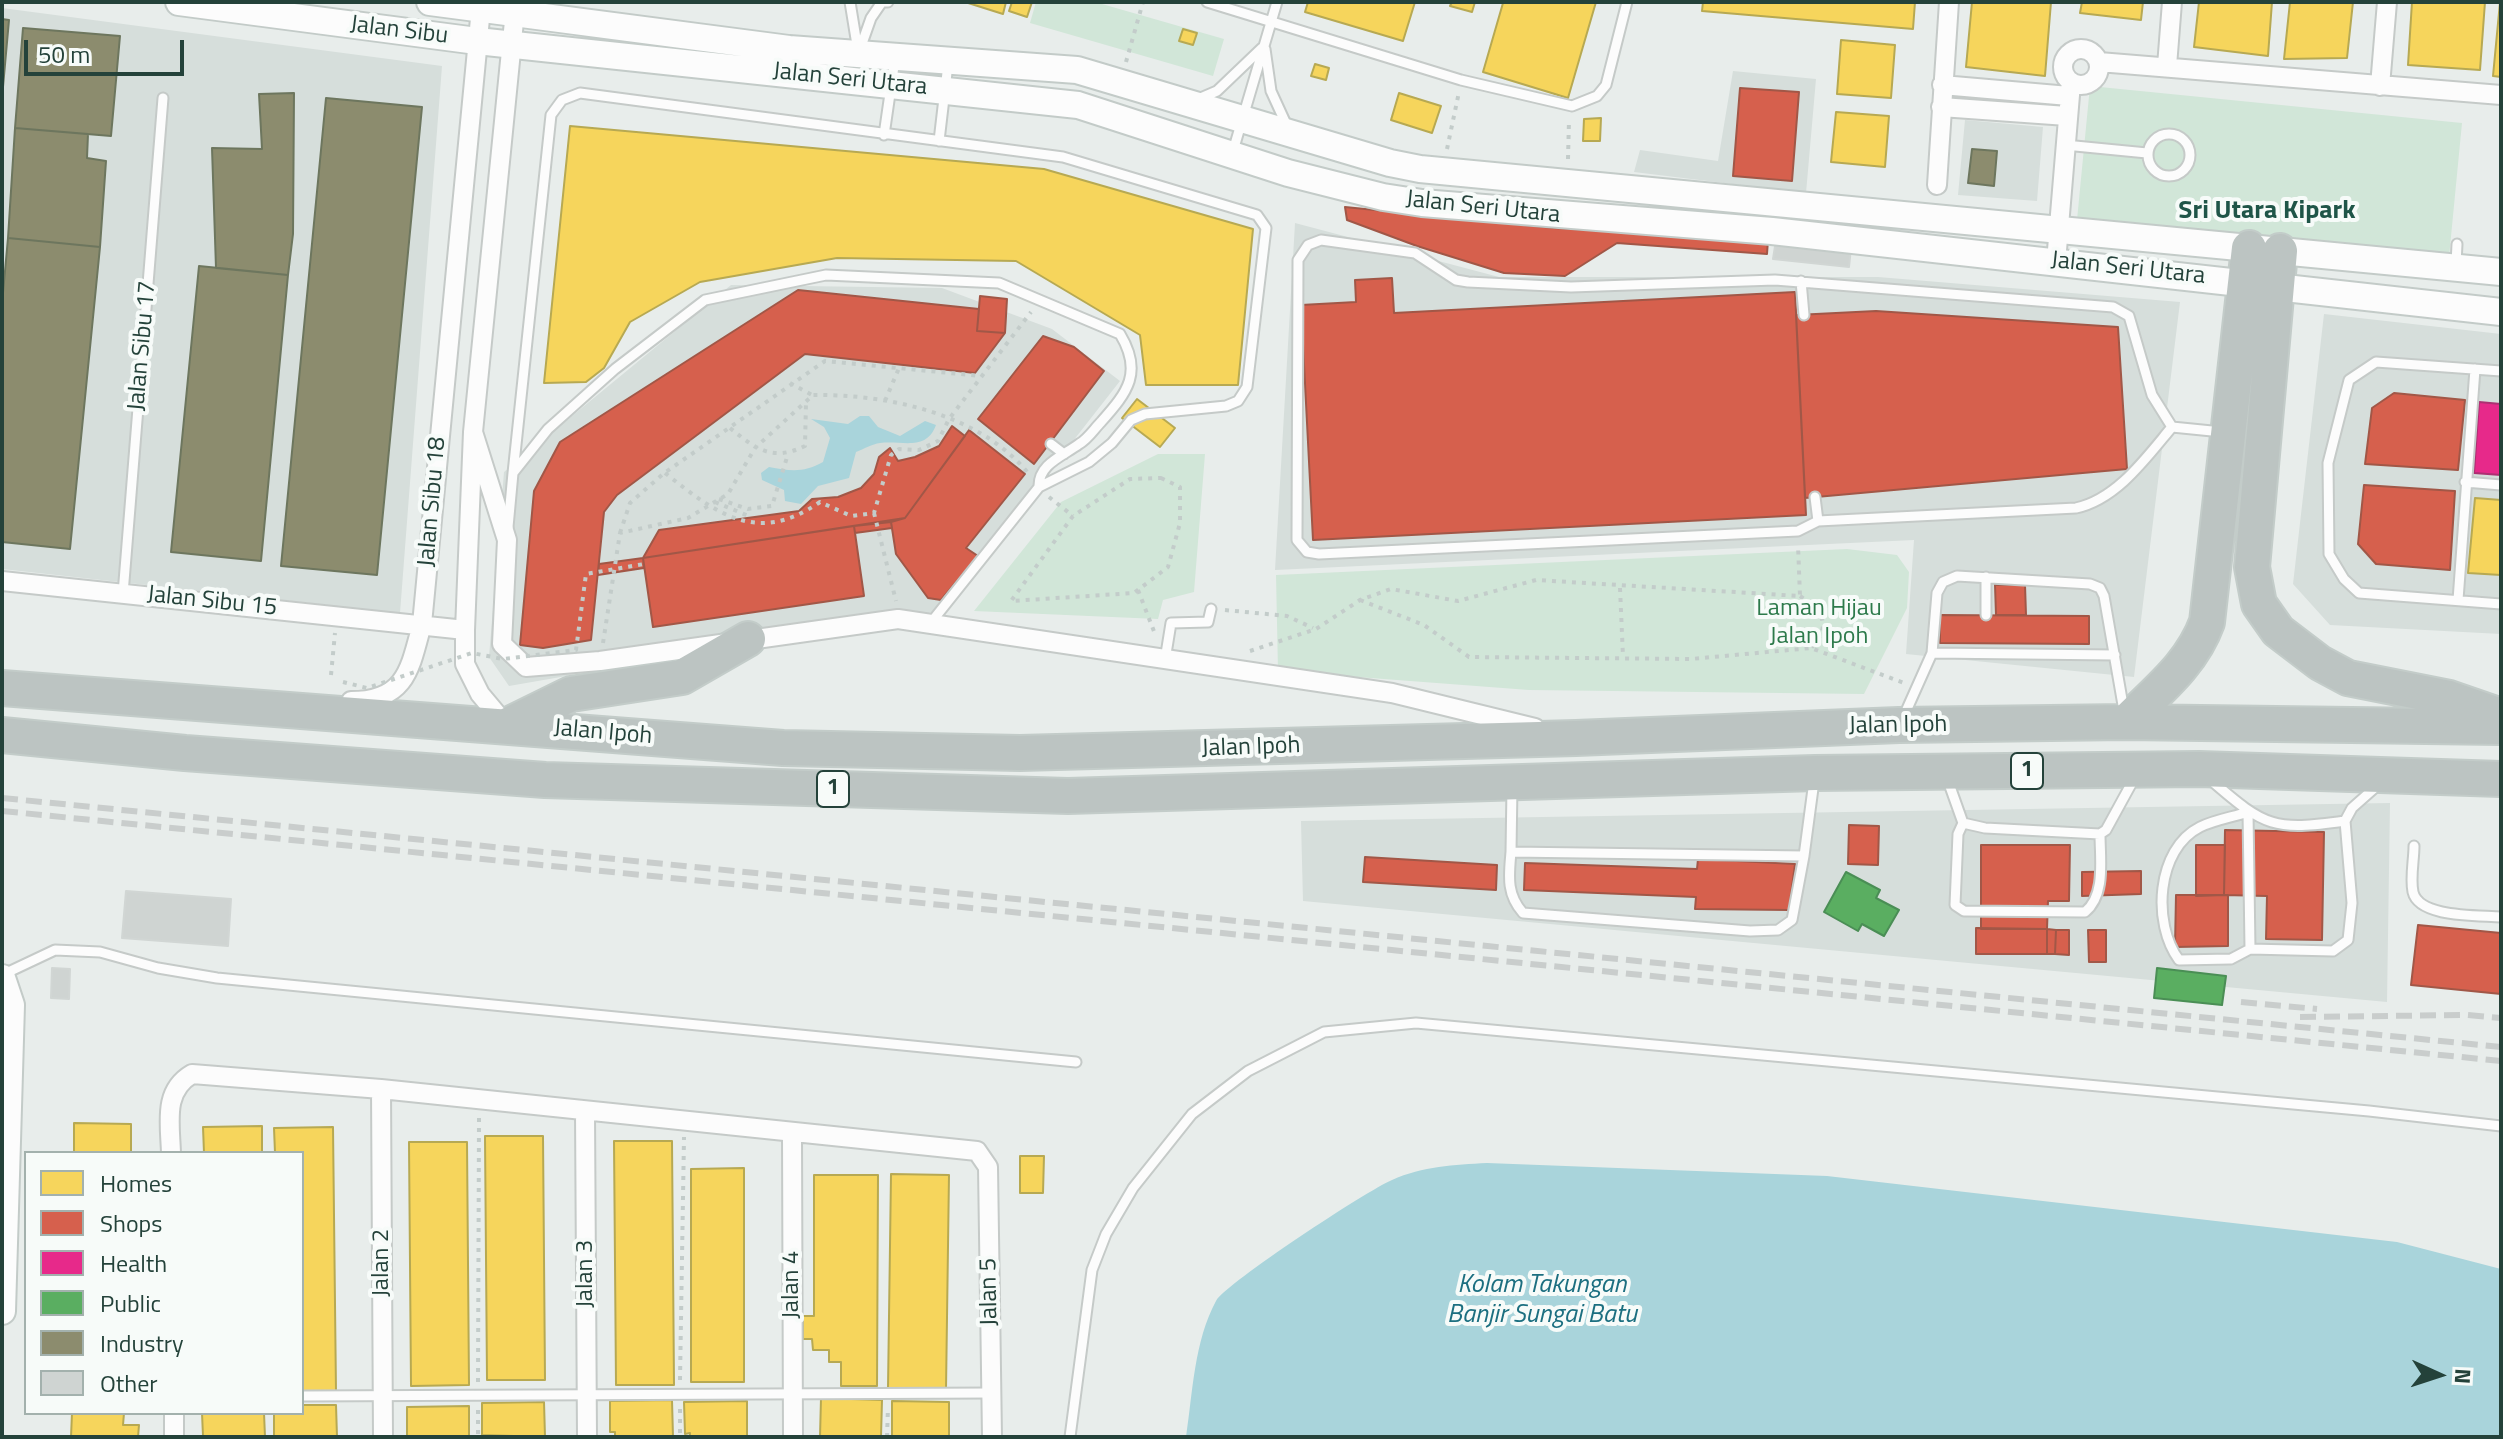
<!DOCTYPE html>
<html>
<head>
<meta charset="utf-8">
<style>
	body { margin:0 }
	#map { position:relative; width:2503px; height:1439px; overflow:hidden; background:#e8edeb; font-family:"Titillium Web",sans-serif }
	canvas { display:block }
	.frame { position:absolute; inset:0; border:4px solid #24423a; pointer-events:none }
	.legend { position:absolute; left:24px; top:1151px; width:280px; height:264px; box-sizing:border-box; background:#f7fbf9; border:2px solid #a3b1ad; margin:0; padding:10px 14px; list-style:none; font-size:24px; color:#24423a }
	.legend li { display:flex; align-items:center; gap:16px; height:40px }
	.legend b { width:40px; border:2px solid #a3b1ad }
	.north { position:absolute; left:2399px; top:1335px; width:80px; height:80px; -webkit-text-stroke:6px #f7fbf9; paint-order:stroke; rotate:93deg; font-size:22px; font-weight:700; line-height:32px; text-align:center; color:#24423a }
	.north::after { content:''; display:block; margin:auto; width:28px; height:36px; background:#24423a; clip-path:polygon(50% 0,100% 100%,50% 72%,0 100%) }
	.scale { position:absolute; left:24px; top:40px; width:160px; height:36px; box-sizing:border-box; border:4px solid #24423a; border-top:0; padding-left:10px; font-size:24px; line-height:28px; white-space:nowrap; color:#24423a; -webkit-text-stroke:6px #f7fbf9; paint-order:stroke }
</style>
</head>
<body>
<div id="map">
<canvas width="2503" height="1439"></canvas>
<div class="frame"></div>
<ul class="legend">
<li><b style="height:22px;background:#f6d55c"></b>Homes</li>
<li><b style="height:22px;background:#d6604d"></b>Shops</li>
<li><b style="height:22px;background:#e7298a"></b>Health</li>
<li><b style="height:22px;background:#5aae61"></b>Public</li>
<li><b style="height:22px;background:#8c8c6e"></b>Industry</li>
<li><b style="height:22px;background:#cfd4d2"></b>Other</li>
</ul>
<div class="north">N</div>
<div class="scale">50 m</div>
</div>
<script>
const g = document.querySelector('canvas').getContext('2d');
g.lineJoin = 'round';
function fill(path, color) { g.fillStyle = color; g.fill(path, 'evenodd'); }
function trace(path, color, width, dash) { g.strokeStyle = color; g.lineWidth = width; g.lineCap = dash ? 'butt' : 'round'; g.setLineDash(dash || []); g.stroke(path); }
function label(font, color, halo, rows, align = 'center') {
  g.font = font + ' "Titillium Web",sans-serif'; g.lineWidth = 8; g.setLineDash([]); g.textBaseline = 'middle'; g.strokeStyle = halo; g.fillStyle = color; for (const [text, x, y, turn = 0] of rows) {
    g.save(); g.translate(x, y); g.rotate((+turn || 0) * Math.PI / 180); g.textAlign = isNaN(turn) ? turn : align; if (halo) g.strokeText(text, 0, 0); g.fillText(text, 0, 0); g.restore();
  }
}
fill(new Path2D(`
	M2 8 442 66 400 613 2 569Z
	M1733 71 1816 79 1806 193 1634 172 1640 150 1718 161Z
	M1965 120 2043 127 2037 201 1958 195Z
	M1295 223 1499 277H1878L2180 302 2134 677 1906 654 1914 540 1275 570Z
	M731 285 942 288 1052 329 1120 381 940 611 509 686 489 657 504 472Z
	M2324 314 2501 334V634L2330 625 2293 584Z
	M2390 803 2387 1002 1303 901 1301 821Z`), '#d6dedb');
fill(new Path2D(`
	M1036 2H1095L1224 39 1213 76 1030 23Z
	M2090 86 2462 123 2449 257 2077 220Z
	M1158 454H1205L1194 592 1163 600 1158 619 974 611 1061 502Z
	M1847 549 1897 555 1909 572 1907 608 1864 694 1529 690 1278 671 1276 575Z`), '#d1e6d8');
fill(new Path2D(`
	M860 416H869L878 427 900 436 925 421 936 425C926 452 902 440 880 443 872 444 864 449 856 452L849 478 818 486 801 504 785 501 784 490 762 480 761 473 769 467C790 471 804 473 823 462L830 438 824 427 811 419 848 424Z
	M1487 1163 1827 1176 2397 1242 2501 1269V1437H1186C1193 1391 1194 1342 1216 1301 1226 1283 1368 1190 1392 1180 1423 1166 1454 1165 1487 1163Z`), '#a9d4db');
const homes = new Path2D(`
	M965 2H1006L1003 14Z
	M1012 2H1032L1027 17 1009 11Z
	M1308 2H1415L1403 41 1305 12Z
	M1452 2H1475L1472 12 1450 6Z
	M1500 2H1596L1568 98 1483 72 1503 3Z
	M1703 2H1915L1913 29 1702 11Z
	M1972 2H2051L2045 76 1966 67Z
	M2082 2H2143L2141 20 2080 13Z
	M2199 2H2272L2268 56 2194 47Z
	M2290 2H2353L2347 58 2284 59Z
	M2412 2H2485L2480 70 2408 65Z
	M2500 2H2501V77L2493 76Z
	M1183 29 1197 33 1193 45 1179 41Z
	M1841 40 1895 45 1891 98 1837 94Z
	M1315 64 1329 68 1326 80 1311 76Z
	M1399 93 1441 106 1432 133 1391 120Z
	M1836 112 1889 116 1885 167 1831 162Z
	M1601 118 1600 141H1583L1584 119Z
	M570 126 1044 169 1253 229 1238 385H1146L1140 335 1016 261 837 258 700 282 630 322 604 368 586 382 544 383Z
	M1137 399 1175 428 1160 447 1122 418Z
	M2475 498 2501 500V575L2468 573Z
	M74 1123 131 1124V1153H74Z
	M262 1126V1153H204L203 1127Z
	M333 1127 336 1392H302V1153H275L274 1128Z
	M485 1136H543L545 1380H487Z
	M614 1141H672L674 1385H616Z
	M409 1142H467L469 1385 411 1386Z
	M1020 1156H1044L1043 1193H1020Z
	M744 1168V1382H691V1169Z
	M891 1174 949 1175 946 1389 888 1388Z
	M814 1175H878L877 1386H841V1362H829V1350H813L812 1339H803V1316H814Z
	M821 1398 882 1400 881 1437H820Z
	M672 1400 673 1437H615V1432H610V1401Z
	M747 1401V1437H690V1433L685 1434 684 1402Z
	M892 1401 949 1402V1437H892Z
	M544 1402 545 1437 482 1435V1403Z
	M302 1405H336L337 1437H274V1413H302Z
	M469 1406V1437H407V1407Z
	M72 1413H124L123 1425H139L138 1437H71Z
	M202 1413H264L265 1437 203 1436Z`);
fill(homes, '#f6d55c');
trace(homes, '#b7a952', 2);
const shops = new Path2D(`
	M1740 88 1799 92 1792 181 1733 176Z
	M1345 207 1554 228 1768 240 1767 254 1617 243 1565 276 1504 273 1417 246 1347 220Z
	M1392 278 1394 313 1795 292 1806 515 1313 540 1301 305 1356 302 1355 280Z
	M798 290 979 309 977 331 1005 333 975 373 805 354 617 495 604 512 591 640 543 648 520 645 534 491 560 442Z
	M980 296 1007 299 1005 333 977 331Z
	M1876 311 2118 327 2127 469 1805 498 1796 315Z
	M1043 336 1074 347 1104 371 1034 464 978 419Z
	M2394 393 2465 400 2458 470 2365 464 2372 408Z
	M952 426 965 436 905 518 643 558 659 530 799 511 812 499 838 497 861 488 874 474 879 457 890 448 898 461 915 457 939 446Z
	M969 430 1025 474 966 548 978 556 941 600 928 598 896 554 891 522 905 518Z
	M2364 485 2455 491 2450 570 2376 564 2358 544Z
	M891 522 892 528 855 533 854 526Z
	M854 526 864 596 653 627 643 558Z
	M643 558 644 568 598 575 599 564Z
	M1995 585H2025L2026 615H1996Z
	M1940 615 2089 616V644L1940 643Z
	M1849 825 1879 826 1878 865 1848 864Z
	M2225 830 2324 832 2322 940 2266 939 2267 896 2224 895Z
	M1981 845H2070L2069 901H2048L2047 929H1981Z
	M2196 845H2225L2224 895 2196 896Z
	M1365 857 1497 865 1496 890 1363 882Z
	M1698 859 1795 864 1789 910 1695 909 1696 897 1524 890 1525 863 1697 869Z
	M2141 871V894L2082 896V872Z
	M2176 895H2228V946L2175 947Z
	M2418 925 2501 933V994L2411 985Z
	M1976 928 2047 929V954H1976Z
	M2047 929 2056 930 2055 954H2047Z
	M2056 930H2069V955L2055 954Z
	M2088 930H2106V962H2089Z`);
fill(shops, '#d6604d');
trace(shops, '#a15747', 2);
const health = new Path2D(`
	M2479 402 2501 404V475L2474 473Z`);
fill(health, '#e7298a');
trace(health, '#ac3072', 2);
const public = new Path2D(`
	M1846 872 1880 890 1876 898 1899 910 1884 936 1862 924 1858 931 1824 912Z
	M2157 968 2226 976 2222 1005 2154 998Z`);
fill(public, '#5aae61');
trace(public, '#4a8e55', 2);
const industry = new Path2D(`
	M2 19 9 20 2 98Z
	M23 28 120 36 111 136 15 128Z
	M294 93 293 234 288 275 216 268 212 148 262 149 259 94Z
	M326 98 422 107 377 575 281 566Z
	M15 128 88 134 87 158 106 161 100 247 8 238Z
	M1972 149 1997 151 1994 186 1968 183Z
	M8 238 100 247 70 549 2 542V304Z
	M199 266 288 275 261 561 171 552Z`);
fill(industry, '#8c8c6e');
trace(industry, '#6d765e', 2);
const building = new Path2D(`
	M1776 240 1851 248 1849 267 1773 259Z
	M126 891 231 899 228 946 122 938Z
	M52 968 70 969 69 999 51 998Z`);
fill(building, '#cfd4d2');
trace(building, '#d1d6d4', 2);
const lane = new Path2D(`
	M850 2 858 51
	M1207 2 1461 80 1572 106 1597 96 1606 85 1627 2
	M1265 49 1271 91 1287 126
	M859 52 871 18 882 2H888
	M1196 100 1217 91 1262 48
	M2148 155a21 21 0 1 1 42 0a21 21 0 1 1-42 0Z
	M884 135 895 59
	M939 141 948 64
	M2065 145 2147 153
	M1233 151 1277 2
	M2456 264 2457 244
	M1801 281 1804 315
	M2501 371 2376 362 2349 380 2328 463 2329 554 2344 579 2359 593 2501 604
	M2172 427 2152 395 2129 316 2113 307 1775 280 1571 287 1468 282 1456 280 1415 253 1321 240 1308 245 1298 260 1297 540 1307 552 1319 554 1798 531 1818 521 2076 508C2117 499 2146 458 2172 427L2222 432
	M1051 444 1064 454
	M513 473 551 115 562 100 580 93 1063 157 1257 215 1266 228 1247 387 1238 401 1226 406 1145 414 1131 420 1112 443 1089 462 1039 487
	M2465 482 2501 485
	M1815 497 1818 521
	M508 527 513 473 548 429 615 369 705 300 826 275 999 283 1120 334C1143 372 1128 392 1101 422 1094 429 1088 439 1079 444 1063 456 1038 464 1039 487L929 625
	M1986 577V615
	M123 594 163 98
	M2458 600 2475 369
	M1932 653 2115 655
	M1165 660 1171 623 1208 622 1211 609
	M1903 718 1932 653 1937 593 1943 582 1957 576 2090 584 2100 588 2104 596 2124 711
	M1947 778 1963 823 1985 828 2100 834 2106 830 2135 777
	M2212 781C2265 827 2274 831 2345 821L2352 808 2378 785
	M1512 787 1511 852 1804 856 1814 781
	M1963 823 1958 834 1955 905 1964 911 2085 912C2106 895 2100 859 2100 834
	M2414 846C2414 860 2410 878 2413 892 2419 918 2479 915 2501 917
	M1511 852C1509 875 1506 894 1523 913L1750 931 1778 930 1792 920 1804 856
	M2250 949 2231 959 2179 960C2152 924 2156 849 2200 827 2214 820 2233 817 2248 812L2250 949 2333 951 2348 940 2352 903 2345 821
	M2 975 55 950 100 952 158 968 217 978 1076 1062
	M302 1396 992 1393
	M1070 1437 1092 1270 1106 1234 1133 1188 1192 1114 1248 1071 1324 1032 1416 1023 2369 1111 2501 1126`);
const street = new Path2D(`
	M2063 67a18 18 0 1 1 36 0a18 18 0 1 1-36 0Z
	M2099 62 2501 95
	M2167 66 2172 2
	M1942 85 2069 96
	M2380 86 2387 2
	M1941 107 2067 116
	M1937 185 1949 2
	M2056 262 2071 83
	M473 432 507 540 502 644 526 667 600 661 898 619 1392 693 1535 728
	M2 581 465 630
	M351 701C406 701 410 669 422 624L481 8
	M506 725 480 694 465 664V630L473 432 515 11
	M381 1089 383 1437
	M585 1112 587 1437
	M792 1134 793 1437
	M171 1153C170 1122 163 1091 192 1074L381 1089 977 1151 988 1167 992 1437
	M174 1413V1437`);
const secondary = new Path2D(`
	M179 2 477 41 1078 105 1288 173 1383 197 1422 203 1772 231 2501 312
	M430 2 789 49 1077 70 1390 163 1420 169 2501 272
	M2 978 11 1005 2 1311`);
const highway = new Path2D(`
	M2280 251 2252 567 2259 604 2278 631 2320 663 2348 678 2449 698 2501 716
	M2 688 783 748 1020 753 1576 738 1899 725 2126 722 2501 727
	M2126 722C2157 691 2192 664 2207 622L2249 248
	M510 724 571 694 682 677 748 639
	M2 735 185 753 545 780 1068 796 1815 773 2199 769 2501 779`);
trace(lane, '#c5cac8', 13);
trace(street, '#c5cac8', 22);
trace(secondary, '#c3cbc8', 30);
trace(highway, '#c3ccc9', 38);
trace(new Path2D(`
	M1126 62 1143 2
	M1447 149 1459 92
	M1568 159 1569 120
	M790 383 812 395
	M885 401 899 368
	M730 428C756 449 772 462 805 446L806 402
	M665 473C718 515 758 545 820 502L851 516 874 513 891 455 899 449 919 450 938 441 949 419 1031 312
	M1161 478 1180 487V523L1168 567 1134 593 1011 601 1073 516 1130 479Z
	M1049 497 1073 516
	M719 499 748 509 772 506 788 454
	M715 502 751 517
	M874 513 896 601
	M620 533 630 503 663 474 825 361 981 376
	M1620 588 1623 657
	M1138 590 1155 634
	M1800 596C1823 611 1832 626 1811 648
	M1360 600 1424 625 1469 657 1691 659 1811 648 1904 683
	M1225 610 1287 616 1313 628
	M603 643 620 533 688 518 728 494 755 448 813 395C886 394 979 413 1028 473
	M1250 651 1316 629 1360 600 1391 589 1458 601 1536 580 1800 596 1798 545
	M331 675 335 633
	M680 1380 684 1137
	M478 1382 479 1118
	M680 1409V1437
	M478 1410V1437
	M887 1437 888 1407`), '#c3ccca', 4, [4, 6]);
trace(lane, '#fcfcfc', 9);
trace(street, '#fcfcfc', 18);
trace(secondary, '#fcfcfc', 26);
trace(highway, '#bcc4c2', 34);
trace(new Path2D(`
	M2 798 2501 1047
	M2 811 2501 1061
	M2241 1002 2317 1009
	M2300 1017 2467 1015 2501 1018`), '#c9cdcc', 6, [16, 8]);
trace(new Path2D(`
	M343 682 367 688 472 653 503 659 576 650 586 574 644 564`), '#c3ccca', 4, [4, 6]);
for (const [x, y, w] of [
	[2027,771,32],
	[833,789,32]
]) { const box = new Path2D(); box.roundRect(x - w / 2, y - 18, w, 36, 6); g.fillStyle = '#f7fbf9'; g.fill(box); trace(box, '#24423a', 2); }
label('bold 22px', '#24423a', null, [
	["1",2027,771],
	["1",833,789]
]);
label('24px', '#24423a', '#f7fbf9', [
	["Jalan Sibu",399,31,7],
	["Jalan Seri Utara",850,80,6],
	["Jalan Seri Utara",1483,208,6],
	["Jalan Seri Utara",2128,269,6],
	["Jalan Sibu 17",143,346,-85],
	["Jalan Sibu 18",433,502,-85],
	["Jalan Sibu 15",212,602,6],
	["Jalan Ipoh",1898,726,-1],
	["Jalan Ipoh",603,733,5],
	["Jalan Ipoh",1251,748,-2],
	["Jalan 2",382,1263,-90],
	["Jalan 3",586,1274,-90],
	["Jalan 4",792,1285,-90],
	["Jalan 5",990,1292,-91]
]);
label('24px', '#2d7a4b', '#f7fbf9', [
	["Laman Hijau",1819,609],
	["Jalan Ipoh",1819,637]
]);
label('bold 26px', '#1f5548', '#f7fbf9', [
	["Sri Utara Kipark",2267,212]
]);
label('italic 26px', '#1c6f80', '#f7fbf9', [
	["Kolam Takungan",1542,1286],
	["Banjir Sungai Batu",1542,1316]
]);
</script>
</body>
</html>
